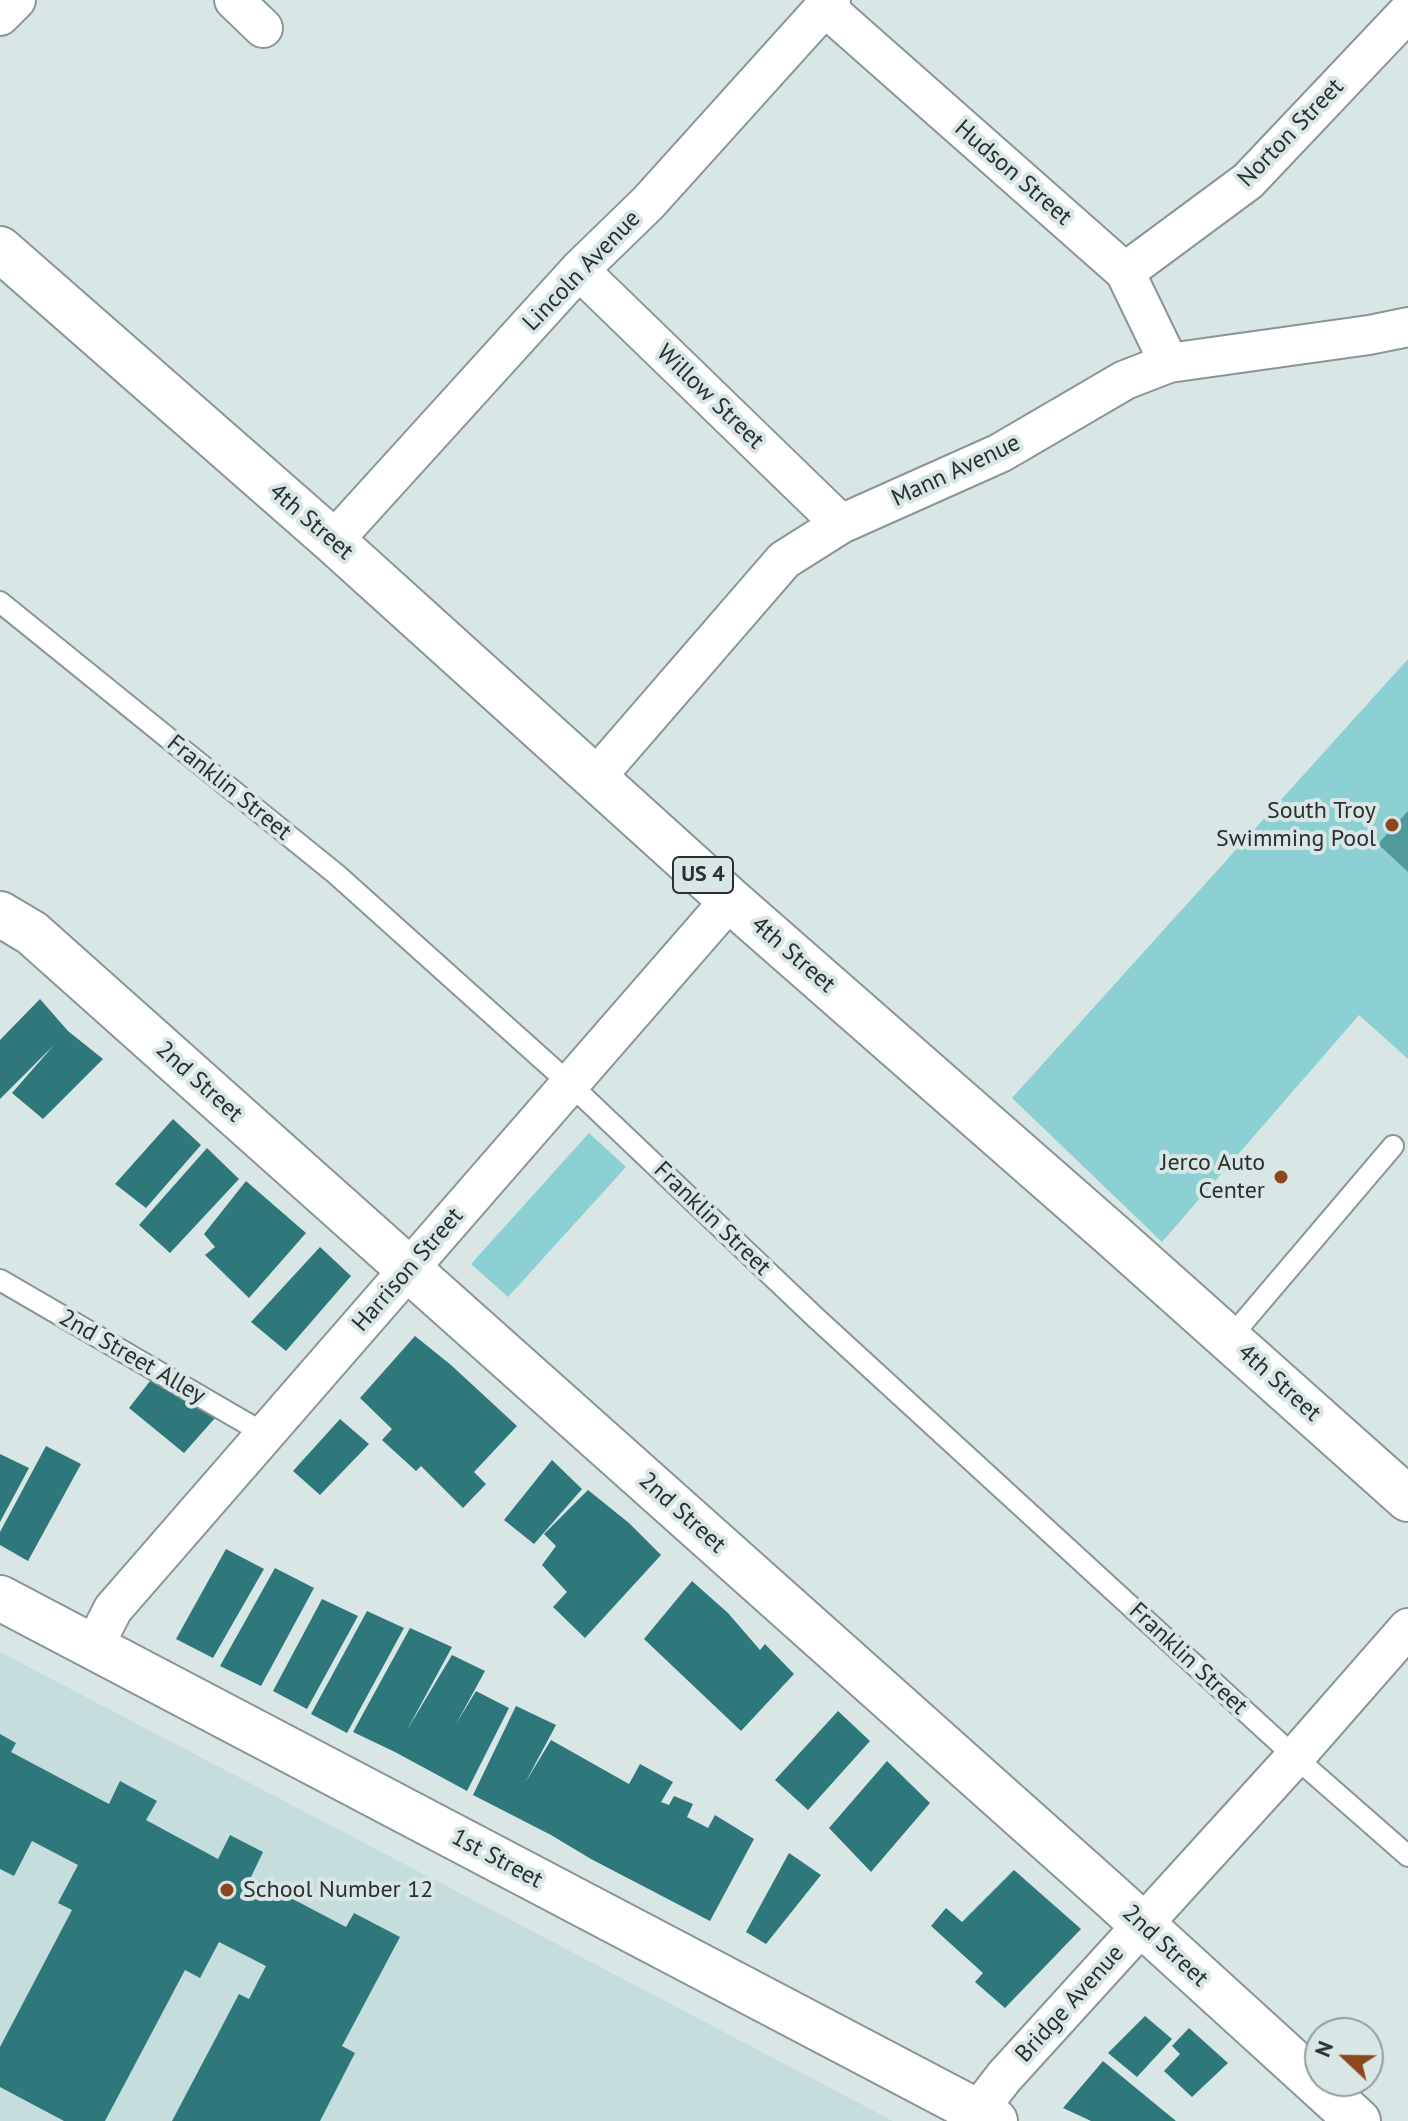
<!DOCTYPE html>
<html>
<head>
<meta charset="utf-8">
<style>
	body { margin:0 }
	#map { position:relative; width:1408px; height:2121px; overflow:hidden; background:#d9e6e6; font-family:"PT Sans",sans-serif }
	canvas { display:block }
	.north { position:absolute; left:1304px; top:2017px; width:80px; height:80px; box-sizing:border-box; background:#d9e6e6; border:2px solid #939d9d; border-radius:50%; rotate:292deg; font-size:22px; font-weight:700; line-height:32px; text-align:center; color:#2a2f2f }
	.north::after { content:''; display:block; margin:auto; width:28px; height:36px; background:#8c481d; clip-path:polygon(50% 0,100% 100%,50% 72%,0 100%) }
</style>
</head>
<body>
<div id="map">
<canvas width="1408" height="2121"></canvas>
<div class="north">N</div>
</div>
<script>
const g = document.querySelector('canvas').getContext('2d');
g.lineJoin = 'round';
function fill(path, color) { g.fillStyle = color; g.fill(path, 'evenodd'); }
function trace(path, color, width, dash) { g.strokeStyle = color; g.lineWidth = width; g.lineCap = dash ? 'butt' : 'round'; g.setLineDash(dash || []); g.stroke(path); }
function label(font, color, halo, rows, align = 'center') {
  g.font = font + ' "PT Sans",sans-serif'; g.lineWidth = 8; g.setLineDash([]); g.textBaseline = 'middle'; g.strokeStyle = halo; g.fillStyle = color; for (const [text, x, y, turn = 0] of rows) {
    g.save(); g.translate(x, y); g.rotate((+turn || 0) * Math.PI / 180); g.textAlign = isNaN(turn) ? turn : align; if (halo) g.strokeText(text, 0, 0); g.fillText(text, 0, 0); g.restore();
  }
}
fill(new Path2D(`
	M0 1652 473 1900 893 2121H0Z`), '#c6ddde');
fill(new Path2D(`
	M1408 659V1059L1359 1015 1162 1242 1012 1098Z
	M589 1133 626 1167 508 1297 471 1264Z`), '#8cd0d3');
fill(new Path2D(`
	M1408 811V872L1378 844Z`), '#52999c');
fill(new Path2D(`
	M40 999 68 1031 103 1059 43 1119 12 1093 54 1045 0 1099V1040Z
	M173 1119 201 1145 146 1208 115 1184Z
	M207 1148 239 1179 170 1253 139 1225Z
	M246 1181 306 1233 249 1298 205 1255 215 1247 204 1234Z
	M320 1247 351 1276 286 1351 251 1322Z
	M415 1336 451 1365 517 1426 474 1472 486 1484 463 1508 421 1466 416 1471 382 1440 392 1429 360 1398Z
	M157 1372 215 1418 184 1453 129 1408Z
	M340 1419 369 1444 320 1495 293 1471Z
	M46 1446 81 1464 28 1561 0 1545V1532Z
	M0 1454 29 1468 0 1522Z
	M552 1460 582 1489 534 1544 504 1520Z
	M588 1490 629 1523 661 1555 585 1638 553 1607 567 1592 542 1565 556 1546 544 1534Z
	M226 1549 264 1569 213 1658 176 1639Z
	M275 1568 314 1588 261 1686 220 1666Z
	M692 1581 728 1613 760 1650 765 1644 794 1674 741 1731 644 1639Z
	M322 1599 358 1616 307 1709 273 1691Z
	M367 1611 404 1628 347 1733 311 1714Z
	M410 1628 452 1647 407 1730 452 1655 485 1671 456 1724 476 1691 509 1708 467 1791 395 1752 353 1732Z
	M516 1706 556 1725 525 1783 551 1740 629 1784 640 1764 673 1782 661 1802 669 1805 674 1796 693 1804 687 1817 708 1828 715 1815 754 1839 710 1921 591 1859 551 1835 473 1795Z
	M838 1711 870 1741 808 1810 775 1780Z
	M0 1734 16 1743 11 1752 109 1804 120 1781 157 1801 146 1820 218 1859 230 1835 263 1852 251 1877 346 1927 354 1913 400 1937 342 2046 355 2053 320 2121H172L239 1994 249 1999 266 1966 219 1942 200 1978 185 1970 105 2121H64L0 2087V2047L72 1910 58 1903 78 1865 32 1841 14 1876 0 1869Z
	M887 1761 930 1803 871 1872 829 1828Z
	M789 1853 821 1875 766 1944 746 1932Z
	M1014 1870 1081 1929 1005 2008 975 1982 983 1973 931 1926 946 1908 962 1922Z
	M1145 2016 1172 2039 1137 2077 1108 2053Z
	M1189 2028 1228 2063 1192 2097 1164 2071 1180 2054 1172 2046Z
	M1103 2061 1176 2121H1091L1063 2108Z`), '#2e777a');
const service = new Path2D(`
	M0 602 336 874 570 1084 816 1318 1295 1757 1408 1856
	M0 1280 265 1434
	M1229 1339 1393 1146`);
const minor = new Path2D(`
	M234 0 263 28
	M825 7 1125 272 1169 363
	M0 16 16 0
	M579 270 841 524
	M1125 272 1248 181 1408 12
	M333 541 579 270 648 203 831 0
	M596 777 784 560 841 524 1000 453 1125 380 1169 363 1369 335 1408 327
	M94 1646 113 1609 730 900
	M970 2121 1004 2077 1295 1757 1408 1628`);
const tertiary = new Path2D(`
	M0 914 32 933 1111 1896 1358 2121
	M0 1598 995 2121`);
const primary = new Path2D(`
	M0 249 333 541 730 900 1111 1234 1408 1499`);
trace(service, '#899596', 24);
trace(minor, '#899596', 42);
trace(tertiary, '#899596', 48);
trace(primary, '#899596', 48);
trace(service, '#fff', 20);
trace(minor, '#fff', 38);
trace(tertiary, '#fff', 44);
trace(primary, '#fff', 44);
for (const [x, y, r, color] of [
	[1392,825,8,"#8c481d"],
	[1281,1177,8,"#8c481d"],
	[227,1890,8,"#8c481d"]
]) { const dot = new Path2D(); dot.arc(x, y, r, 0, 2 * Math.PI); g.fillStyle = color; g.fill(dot); trace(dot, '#d9e6e6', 3); }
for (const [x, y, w] of [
	[703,875,60]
]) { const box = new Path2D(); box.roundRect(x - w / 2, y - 18, w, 36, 6); g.fillStyle = '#d9e6e6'; g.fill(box); trace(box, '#2a2f2f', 2); }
label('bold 22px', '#2a2f2f', null, [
	["US 4",703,875]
]);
label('24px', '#2a2f2f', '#d9e6e6', [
	["Norton Street",1291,133,-46],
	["Hudson Street",1013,173,41],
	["Lincoln Avenue",582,271,-46],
	["Willow Street",710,397,44],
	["Mann Avenue",956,471,-25],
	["4th Street",311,522,41],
	["Franklin Street",229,788,39],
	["4th Street",793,955,41],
	["2nd Street",199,1082,42],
	["Franklin Street",712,1219,44],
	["Harrison Street",408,1270,-49],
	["2nd Street Alley",132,1357,30],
	["4th Street",1279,1383,42],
	["2nd Street",682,1513,42],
	["Franklin Street",1188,1659,43],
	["1st Street",497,1859,28],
	["2nd Street",1165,1946,43],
	["Bridge Avenue",1070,2004,-48]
]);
label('24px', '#2a2f2f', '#d9e6e6', [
	["South Troy",1376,811],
	["Swimming Pool",1376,839],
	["Jerco Auto",1265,1163],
	["Center",1265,1191],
	["School Number 12",243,1890,"left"]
], 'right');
</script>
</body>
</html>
